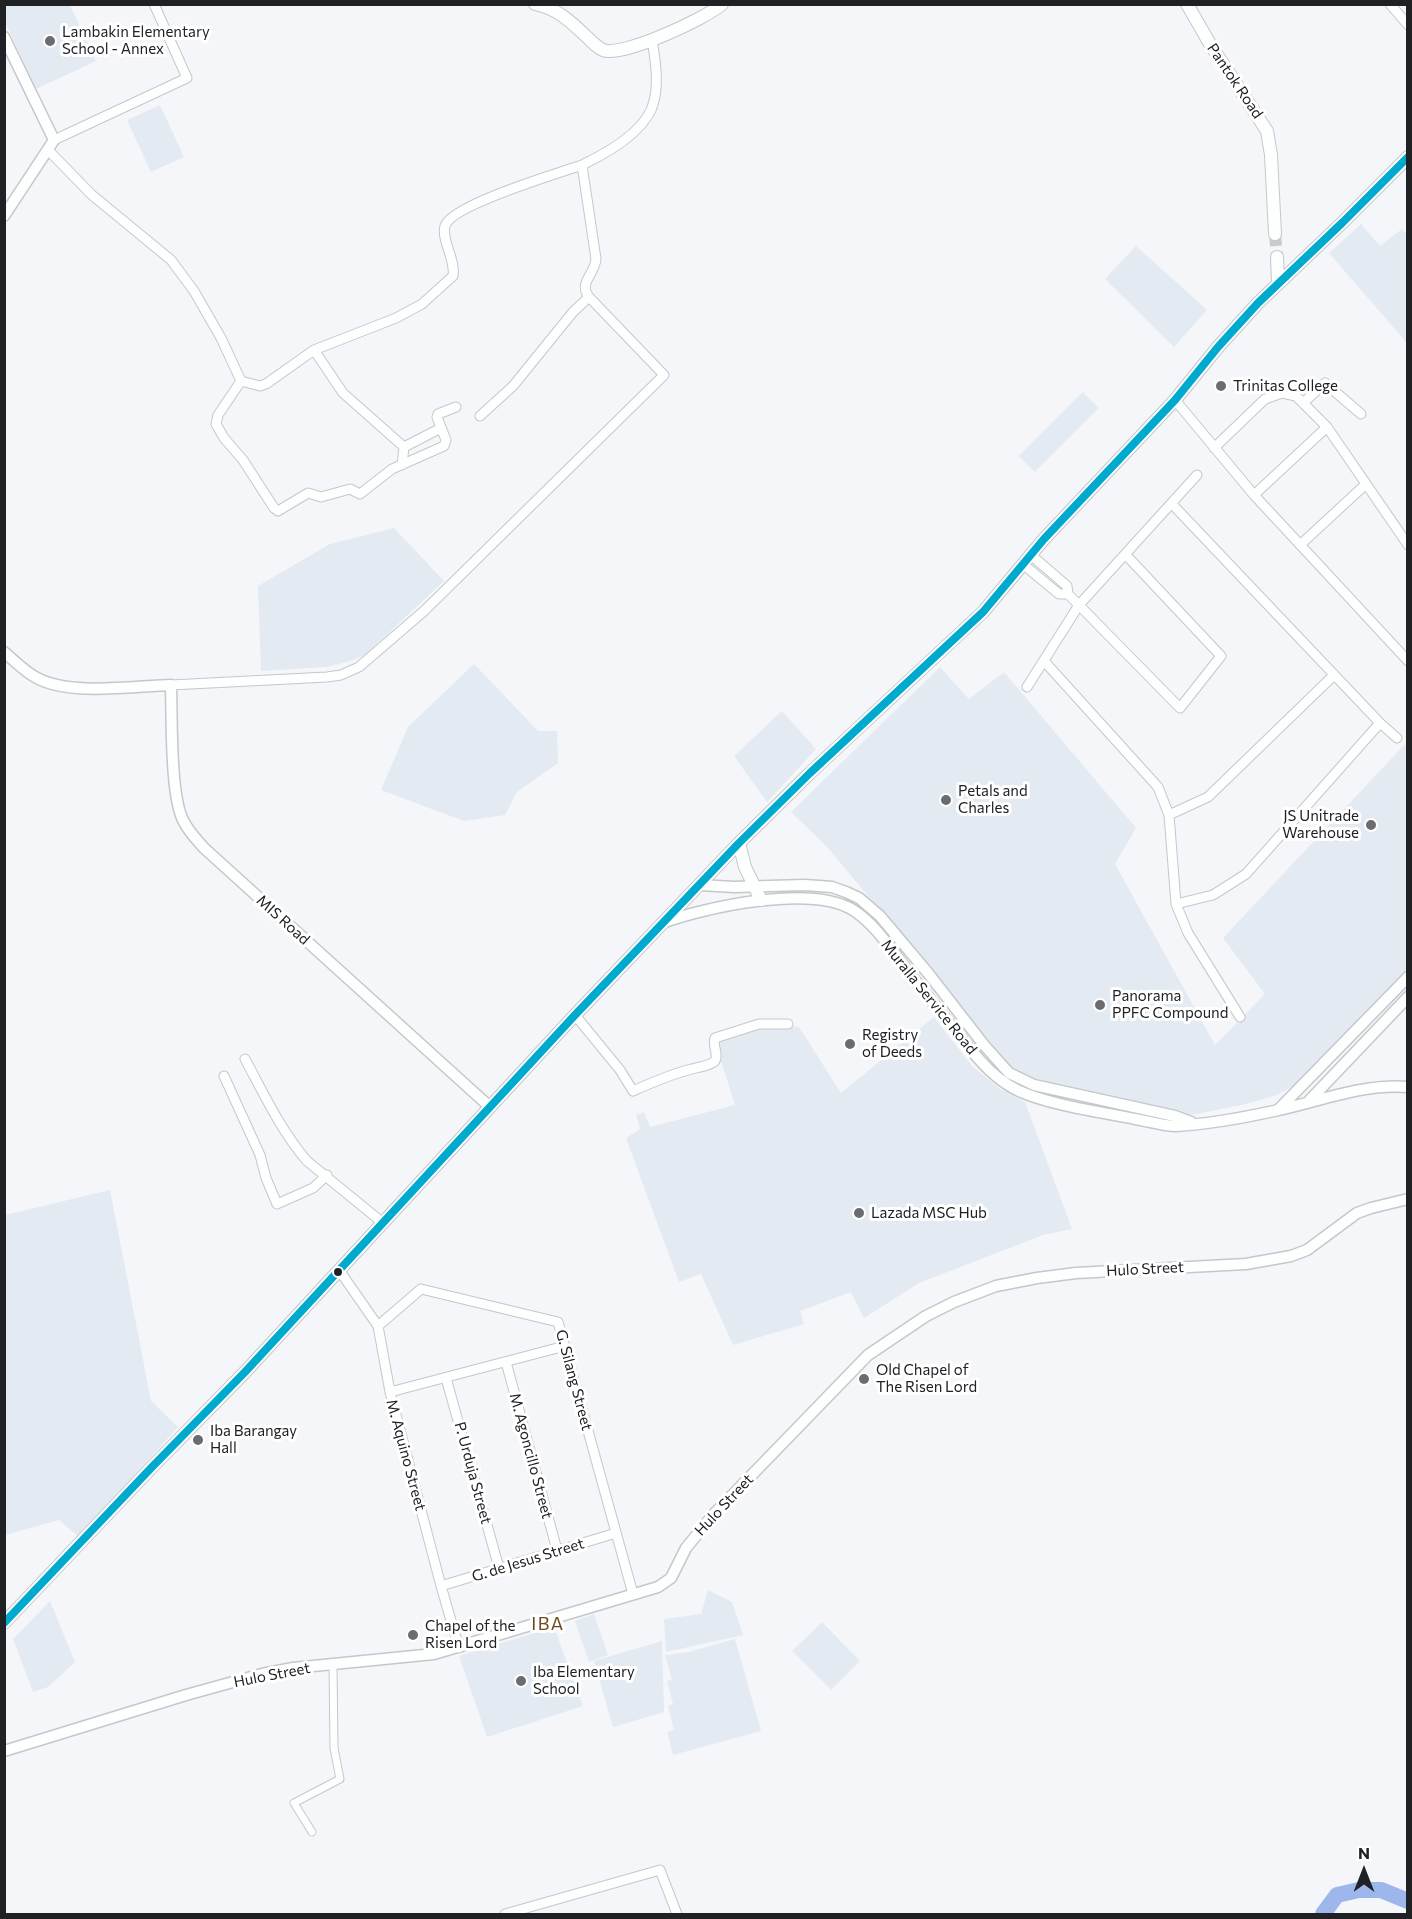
<!DOCTYPE html>
<html>
<head>
<meta charset="utf-8">
<style>
	body { margin:0 }
	#map { position:relative; width:1412px; height:1919px; overflow:hidden; background:#f4f6f9; font-family:Commissioner,sans-serif }
	canvas { display:block }
	.frame { position:absolute; inset:0; border:6px solid #202124; pointer-events:none }
	.north { position:absolute; left:1334px; top:1841px; width:60px; height:60px; -webkit-text-stroke:4px #fff; paint-order:stroke; rotate:0deg; font-size:16px; font-weight:700; line-height:24px; text-align:center; color:#202124 }
	.north::after { content:''; display:block; margin:auto; width:21px; height:27px; background:#202124; clip-path:polygon(50% 0,100% 100%,50% 72%,0 100%) }
</style>
</head>
<body>
<div id="map">
<canvas width="1412" height="1919"></canvas>
<div class="frame"></div>
<div class="north">N</div>
</div>
<script>
const g = document.querySelector('canvas').getContext('2d');
g.lineJoin = 'round';
function fill(path, color) { g.fillStyle = color; g.fill(path, 'evenodd'); }
function trace(path, color, width, dash) { g.strokeStyle = color; g.lineWidth = width; g.lineCap = dash ? 'butt' : 'round'; g.setLineDash(dash || []); g.stroke(path); }
function label(font, color, halo, rows, align = 'center') {
  g.font = font + ' Commissioner,sans-serif'; g.lineWidth = 6; g.setLineDash([]); g.textBaseline = 'middle'; g.strokeStyle = halo; g.fillStyle = color; for (const [text, x, y, turn = 0] of rows) {
    g.save(); g.translate(x, y); g.rotate((+turn || 0) * Math.PI / 180); g.textAlign = isNaN(turn) ? turn : align; if (halo) g.strokeText(text, 0, 0); g.fillText(text, 0, 0); g.restore();
  }
}
fill(new Path2D(`
	M5 4 70 5 96 61 36 89 5 22Z
	M160 105 184 157 151 172 127 120Z
	M1361 224 1380 246 1402 229 1407 235V343L1329 253Z
	M1136 246 1207 310 1174 347 1105 279Z
	M1083 392 1099 408 1035 472 1019 456Z
	M394 528 444 581 365 655 347 662 327 667 261 671 258 586 330 544Z
	M474 664 538 731H557L558 763 517 792 505 815 464 821 381 790 408 727Z
	M940 667 969 699 1004 672 1136 828 1115 864 1215 1045 1265 994 1223 938 1407 742V970L1295 1085 1277 1095 1242 1105 1191 1115 1043 1081 1025 1076 1012 1068 828 848 791 812Z
	M782 711 816 749 767 802 734 756Z
	M934 1017 972 1066 1000 1089 1025 1102 1072 1229 1043 1235 919 1283 864 1318 851 1292 800 1311 804 1324 733 1345 701 1274 679 1282 626 1138 640 1129 636 1115 644 1112 650 1127 735 1105 715 1042 761 1025 799 1027 841 1093Z
	M110 1190 151 1401 178 1427 79 1537 59 1520 5 1535V1215Z
	M708 1590 732 1602 743 1635 666 1652 664 1619 701 1614Z
	M50 1601 75 1662 48 1687 33 1692 13 1639Z
	M594 1614 608 1655 589 1662 575 1621Z
	M822 1622 860 1661 831 1690 792 1651Z
	M554 1627 583 1706 487 1737 459 1656Z
	M735 1639 761 1731 673 1755 667 1732 674 1730 668 1706 673 1704 667 1681 672 1680 665 1655 689 1652Z
	M662 1641 664 1712 613 1727 594 1661Z`), '#e4eaf2');
trace(new Path2D(`
	M1323 1914 1337 1895 1359 1890H1381L1408 1901`), '#9db6ec', 16);
trace(new Path2D(`
	M1275 234 1277 257`), '#cacbce', 12, [12, 6]);
const pedestrian = new Path2D(`
	M312 1832 294 1803 340 1779 334 1748 333 1664`);
const minor = new Path2D(`
	M1390 4 1408 25
	M54 140 187 78 154 4
	M48 150 92 195 171 260 194 291 221 338 241 381 260 386 266 384 314 350 396 318 422 304 453 276C456 260 441 240 445 226 451 205 559 173 582 165
	M314 350 343 393 404 447
	M241 381 218 415 216 424 224 438 243 460 274 508 278 511 308 493 321 497 350 489 360 494 392 469 444 446 446 440 437 417 438 414 456 407
	M1175 400 1254 495 1408 661
	M1303 403 1325 383 1361 414
	M480 416 513 386 573 312 589 297
	M1214 448 1265 399 1282 393 1296 396 1327 427 1408 545
	M402 465 404 447 441 428
	M1254 495 1327 427
	M1172 504 1380 723 1246 874 1213 895 1176 904
	M1300 545 1366 484
	M1031 555 1067 586 1068 594
	M1024 565 1059 594H1068L1180 708 1221 656 1126 555
	M1044 661 1158 787 1169 815 1176 904 1188 933 1240 1017
	M171 685 327 677 341 675 359 667 424 611 664 375 589 297C578 283 595 274 596 259L582 165C607 153 648 130 654 101 659 82 655 58 652 39
	M1027 687 1079 605 1197 475
	M1380 723 1397 738
	M1169 815 1208 797 1334 675
	M575 1015 620 1070 633 1091C653 1082 671 1074 692 1069 698 1067 710 1066 715 1061 719 1055 712 1045 715 1038L759 1024H788
	M245 1059C264 1094 281 1131 307 1161L383 1223
	M224 1076 260 1155 266 1178 277 1204 313 1188 327 1175
	M339 1270 378 1326 390 1392 441 1586 459 1648
	M378 1326 421 1289 558 1322 633 1594
	M506 1362 557 1550
	M446 1378 499 1568
	M390 1392 565 1346
	M441 1586 616 1533
	M505 1914 660 1870 677 1914`);
const tertiary = new Path2D(`
	M4 37 54 140 4 216
	M4 652C15 661 25 672 37 678 70 696 133 686 171 685 172 716 170 799 184 822 189 832 197 840 204 848L490 1107
	M700 885 734 887 805 885 832 887 846 892 859 898 880 916 928 973 984 1045 1009 1073 1034 1085 1175 1116 1191 1122
	M662 923C705 907 812 884 853 910 875 924 891 949 907 970 924 992 941 1013 958 1034 978 1059 998 1085 1029 1095 1063 1107 1100 1112 1135 1119 1148 1121 1163 1126 1176 1126 1209 1124 1242 1118 1274 1111 1318 1102 1363 1083 1408 1087
	M1307 1103 1408 997
	M1278 1110 1408 977
	M4 1751 186 1695 262 1674 293 1668 434 1654 658 1587 671 1578 686 1548 713 1515 868 1355 926 1316 954 1302 996 1286 1037 1278 1076 1273 1246 1264 1291 1256 1307 1250 1357 1213 1371 1208 1408 1199`);
const secondary = new Path2D(`
	M535 4C559 9 572 23 589 39 593 43 598 48 603 50 621 58 707 18 722 4
	M1187 4 1210 44 1267 131 1271 155 1275 234
	M1277 257 1278 282
	M739 843 745 867 761 900
	M4 1623 152 1467 245 1372 575 1015 739 843 810 773 983 612 1044 539 1175 400 1218 347 1258 303 1343 222 1408 157`);
trace(pedestrian, '#c5c7ca', 9);
trace(minor, '#c5c7ca', 11);
trace(tertiary, '#c5c7ca', 13);
trace(secondary, '#c5c7ca', 14);
trace(pedestrian, '#fdfefe', 7);
trace(minor, '#fdfefe', 9);
trace(tertiary, '#fdfefe', 10);
trace(secondary, '#fdfefe', 12);
trace(new Path2D(`
	M4 1623 152 1467 245 1372 575 1015 739 843 810 773 983 612 1044 539 1175 400 1218 347 1258 303 1343 222 1408 157`), '#00a9ce', 8);
for (const [x, y, r, color] of [
	[50,41,6,"#6a6c6f"],
	[1221,386,6,"#6a6c6f"],
	[946,800,6,"#6a6c6f"],
	[1371,825,6,"#6a6c6f"],
	[1100,1005,6,"#6a6c6f"],
	[850,1044,6,"#6a6c6f"],
	[859,1213,6,"#6a6c6f"],
	[338,1272,5,"#202124"],
	[864,1379,6,"#6a6c6f"],
	[198,1440,6,"#6a6c6f"],
	[413,1635,6,"#6a6c6f"],
	[521,1681,6,"#6a6c6f"]
]) { const dot = new Path2D(); dot.arc(x, y, r, 0, 2 * Math.PI); g.fillStyle = color; g.fill(dot); trace(dot, '#fff', 2); }
label('15px', '#202124', '#fff', [
	["Lambakin Elementary",62,32],
	["School - Annex",62,49],
	["Trinitas College",1233,386],
	["Petals and",958,791],
	["Charles",958,808],
	["JS Unitrade",1359,816,"right"],
	["Warehouse",1359,833,"right"],
	["Panorama",1112,996],
	["PPFC Compound",1112,1013],
	["Registry",862,1035],
	["of Deeds",862,1052],
	["Lazada MSC Hub",871,1213],
	["Old Chapel of",876,1370],
	["The Risen Lord",876,1387],
	["Iba Barangay",210,1431],
	["Hall",210,1448],
	["Chapel of the",425,1626],
	["Risen Lord",425,1643],
	["Iba Elementary",533,1672],
	["School",533,1689]
], 'left');
label('15px', '#202124', '#fff', [
	["Pantok Road",1235,81,56],
	["MIS Road",283,920,42],
	["Muralla Service Road",929,997,51],
	["Hulo Street",1145,1269,-3],
	["G. Silang Street",574,1380,75],
	["M. Aquino Street",406,1455,75],
	["M. Agoncillo Street",531,1456,75],
	["P. Urduja Street",473,1473,75],
	["Hulo Street",724,1505,-47],
	["G. de Jesus Street",528,1560,-17],
	["Hulo Street",272,1675,-11]
]);
g.letterSpacing = '1.5px';
label('18px', '#6f481b', '#fff', [
	["IBA",548,1624]
]);
g.letterSpacing = '0px';
</script>
</body>
</html>
